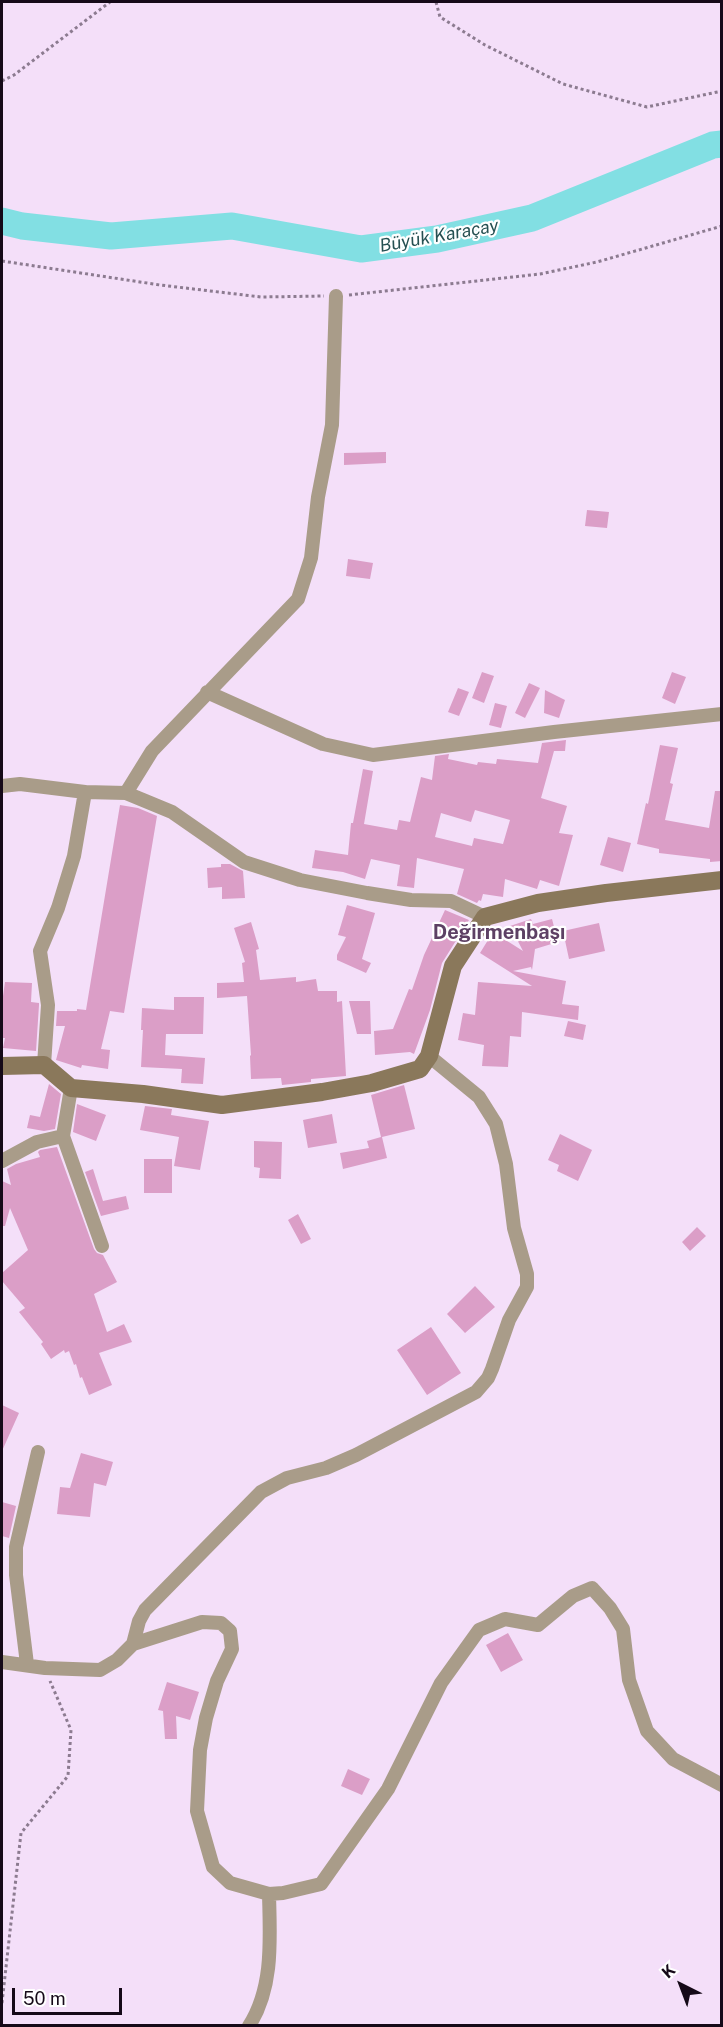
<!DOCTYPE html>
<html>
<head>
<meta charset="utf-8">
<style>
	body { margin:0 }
	#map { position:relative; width:723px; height:2027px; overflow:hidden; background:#f4dff9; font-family:"Public Sans",sans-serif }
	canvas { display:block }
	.frame { position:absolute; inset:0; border:3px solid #150918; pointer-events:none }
	.north { position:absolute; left:651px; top:1955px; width:60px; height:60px; -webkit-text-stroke:4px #fff; paint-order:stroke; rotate:318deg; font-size:16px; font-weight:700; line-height:24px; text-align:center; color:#150918 }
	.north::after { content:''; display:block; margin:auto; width:21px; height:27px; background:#150918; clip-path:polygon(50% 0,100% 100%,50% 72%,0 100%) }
	.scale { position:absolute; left:12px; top:1988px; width:110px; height:27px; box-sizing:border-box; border:3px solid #150918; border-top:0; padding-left:8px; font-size:18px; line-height:21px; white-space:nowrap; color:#150918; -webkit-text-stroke:4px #fff; paint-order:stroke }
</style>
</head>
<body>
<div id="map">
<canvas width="723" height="2027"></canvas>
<div class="frame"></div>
<div class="north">K</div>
<div class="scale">50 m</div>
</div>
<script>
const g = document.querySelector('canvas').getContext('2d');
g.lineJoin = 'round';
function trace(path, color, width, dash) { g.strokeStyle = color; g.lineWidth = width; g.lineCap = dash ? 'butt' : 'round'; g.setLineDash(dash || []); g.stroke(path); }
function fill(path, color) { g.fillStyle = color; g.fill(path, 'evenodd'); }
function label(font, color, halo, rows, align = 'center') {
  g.font = font + ' "Public Sans",sans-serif'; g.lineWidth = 4.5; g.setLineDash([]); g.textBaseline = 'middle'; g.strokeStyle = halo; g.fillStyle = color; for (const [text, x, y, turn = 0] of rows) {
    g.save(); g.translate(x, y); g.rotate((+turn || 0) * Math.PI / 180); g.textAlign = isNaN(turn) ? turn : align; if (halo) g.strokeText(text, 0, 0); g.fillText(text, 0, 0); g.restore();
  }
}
trace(new Path2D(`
	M2 221 22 226 111 236 232 226 361 249 437 239 532 218 713 145 722 144`), '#82dfe3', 27);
fill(new Path2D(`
	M386 452V463L344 465V453Z
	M587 510 609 512 607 528 585 526Z
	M348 559 373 563 370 579 346 576Z
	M482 672 494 676 484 703 472 698Z
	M672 672 686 677 675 704 662 698Z
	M529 683 540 688 525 718 515 713Z
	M458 688 469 692 459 716 448 712Z
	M545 690 565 700 559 718 544 713Z
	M495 703 507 706 501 728 489 725Z
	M566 740 565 751H554L541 798 567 806 559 833 573 835 559 886 540 880 537 889 505 879 503 897 483 894 481 901 479 900 477 903 457 894 464 869 417 858 414 888 397 886 400 865 371 859 365 879 343 872 312 868 315 850 348 855 351 823H353L363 769 373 771 364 824 397 830 399 820 410 822 421 777 432 780 435 756 449 754 448 759 477 765 478 762 496 764 497 759 538 763 542 743ZM475 810 510 820 503 844 474 838 472 846 435 837 441 813 471 822Z
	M660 745 678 748 670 783 673 784 665 820 709 828 715 791H722V861L710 862V859L659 853V849L637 844 646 803 648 804Z
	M120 805 138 808 157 816 124 1013 110 1011 101 1049 110 1050 108 1069 82 1065 81 1068 56 1060 65 1026H56L57 1011H77V1009L86 1010Z
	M608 837 631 843 623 872 600 865Z
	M221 864H230L243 871 245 898 222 899V887L208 888 207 868 221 867Z
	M347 905 375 913 362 959 371 963 366 973 337 960V955L346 937 338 935Z
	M445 910 469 920 442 963 430 1010 414 1054 410 1052 375 1055 374 1031 393 1029 409 989 412 990 424 955Z
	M531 919 533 924 552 919 558 942 535 949 532 970 531 967 513 971 566 981 562 1004 579 1006 578 1020 522 1012 521 1037 510 1036 508 1067 482 1066 484 1045 458 1040 463 1013 475 1015 478 982 532 986 480 953 493 932 523 951 510 926Z
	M251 922 259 949 256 950 260 980 296 977V982L316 979 318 991H337V1002L342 1001 346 1076 311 1079V1082L282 1085 281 1078 251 1079 250 1056 251 1055 247 996 217 998V983L244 982 242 963 245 962 234 928Z
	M599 923 605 951 569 959 563 931Z
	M5 982 32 983 31 1002 39 1003V1005L36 1051 3 1048 5 1038H2V1003Z
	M174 997H204L203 1034H166L165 1055 205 1058 203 1084 181 1083 182 1069 141 1067 143 1030H141L142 1008 174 1010Z
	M349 1001H370L371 1034H357Z
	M568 1021 586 1025 583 1040 564 1036Z
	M49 1084 61 1094 55 1129 44 1131 27 1128 30 1115 40 1117Z
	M404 1085 415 1129 382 1137 387 1158 343 1169 340 1153 369 1148 367 1141 381 1137 371 1095Z
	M77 1104 106 1115 96 1141 73 1132Z
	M145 1106 172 1109 171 1115 209 1121 200 1170 174 1166 179 1137 140 1130Z
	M332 1114 337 1143 308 1148 303 1120Z
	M560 1134 592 1150 578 1181 557 1171 559 1165 548 1160Z
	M254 1141 282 1142 281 1179 259 1178 260 1168 254 1167Z
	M57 1147 94 1249 97 1253 103 1255 117 1282 94 1294 107 1332 124 1324 132 1342 99 1353 112 1385 89 1395 82 1377 80 1378 76 1364 74 1365 69 1351 65 1353 64 1350 51 1359 41 1344 43 1342 19 1312 25 1308 2 1281V1273L28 1250 10 1208 5 1226H2V1181L11 1185 7 1169 16 1164 40 1157 38 1152 40 1150Z
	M144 1159H172V1193H144Z
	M93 1169 103 1201 126 1196 129 1209 101 1216 85 1172Z
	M298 1214 311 1239 301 1244 288 1220Z
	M697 1227 706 1236 690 1251 682 1242Z
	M475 1286 495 1307 465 1333 447 1314Z
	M431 1327 461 1373 427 1395 397 1350Z
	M2 1405 19 1413 2 1451Z
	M81 1453 113 1462 106 1486 94 1483 90 1517 57 1514 60 1487 70 1488Z
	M2 1502 16 1506 9 1538 2 1536Z
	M508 1633 523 1660 501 1672 486 1645Z
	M167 1682 199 1692 190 1720 176 1716 177 1739H165L163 1711 158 1710Z
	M348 1769 370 1779 362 1795 341 1786Z`), '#db9ec7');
trace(new Path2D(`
	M436 2 440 17 485 45 563 84 647 107 722 91
	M2 81 14 75 110 2
	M2 261 160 285 261 297 324 296
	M349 295 540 274 597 262 722 226
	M2 2003 21 1833 68 1776 71 1730 50 1681`), '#8c7b90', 3, [3, 3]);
trace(new Path2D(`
	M207 692 323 744 373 755 554 732 722 714
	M2 786 20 784 85 792 126 793 172 812 244 862 300 880 367 893 411 900 451 901 485 917
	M126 793 152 751 298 599 311 558 318 497 332 425 336 296
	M44 1065 48 1005 40 951 58 908 74 856 85 792
	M63 1136 102 1246
	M2 1161 37 1142 63 1136 71 1088
	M133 1644 202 1622 221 1623 230 1631 232 1649 217 1681 206 1718 200 1750 197 1811 213 1867 230 1883 269 1894C270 1938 274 1987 249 2026
	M2 1662 45 1668 100 1670 117 1660 133 1644 139 1621 145 1610 261 1492 287 1478 326 1468 356 1455 476 1392 488 1378 492 1369 509 1320 527 1287V1274L514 1228 506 1164 496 1124 479 1097 429 1056
	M27 1664 16 1575V1547L38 1452
	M269 1894 283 1893 321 1884 388 1789 441 1683 479 1630 505 1619 538 1625 573 1596 592 1588 610 1608 623 1629 629 1680 647 1731 673 1759 722 1785`), '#a99c89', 14);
trace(new Path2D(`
	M2 1066 44 1065 71 1088 143 1094 222 1105 322 1092 372 1083 420 1069 429 1056 453 966 485 917 538 903 606 893 722 880`), '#8a785b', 18);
label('italic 18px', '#255052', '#fff', [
	["Büyük Karaçay",439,236,-10]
]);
label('bold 20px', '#5d4064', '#fff', [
	["Değirmenbaşı",499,933]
]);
</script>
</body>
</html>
